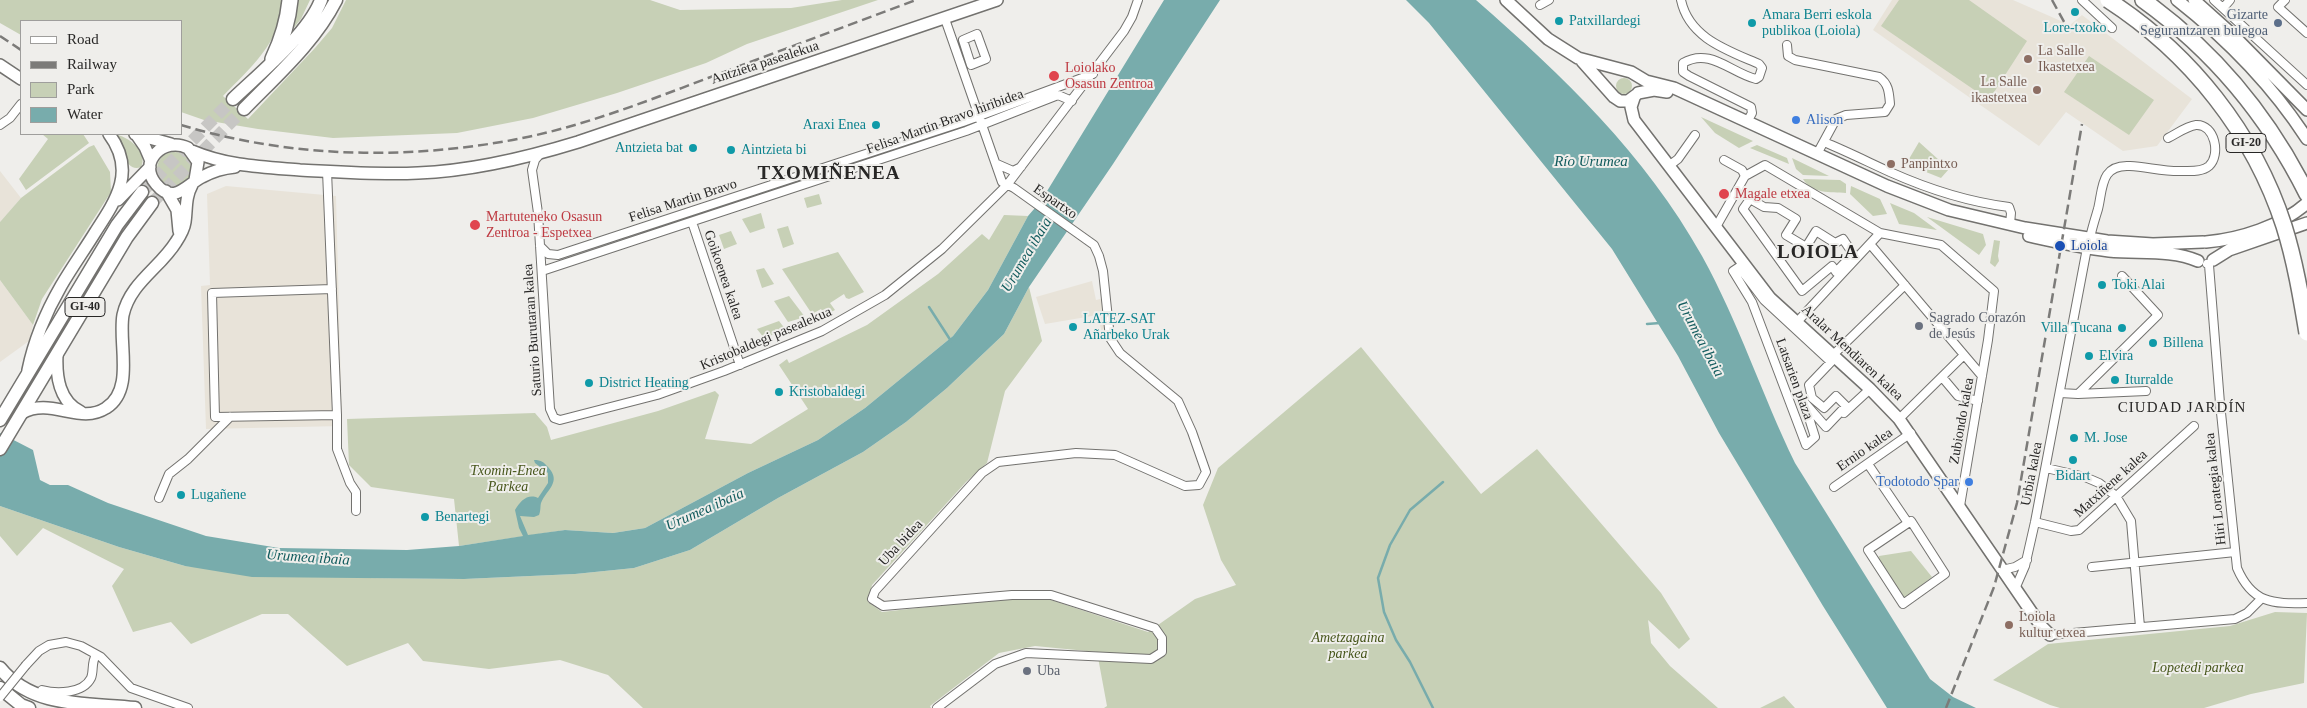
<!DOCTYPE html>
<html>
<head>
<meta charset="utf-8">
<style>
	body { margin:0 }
	#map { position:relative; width:2307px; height:708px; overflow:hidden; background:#efeeeb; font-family:Georgia,serif }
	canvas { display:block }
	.legend { position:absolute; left:20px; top:20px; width:162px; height:115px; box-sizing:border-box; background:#efeeeb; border:1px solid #9f9e9c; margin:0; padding:6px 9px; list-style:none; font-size:15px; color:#282726 }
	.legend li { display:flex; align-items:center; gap:10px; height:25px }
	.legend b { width:25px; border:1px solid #9f9e9c }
</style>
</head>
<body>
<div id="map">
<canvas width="2307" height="708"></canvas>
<ul class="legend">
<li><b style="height:6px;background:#fff"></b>Road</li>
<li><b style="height:6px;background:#7c7b79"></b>Railway</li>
<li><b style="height:14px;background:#c7d0b6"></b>Park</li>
<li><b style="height:14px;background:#78acac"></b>Water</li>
</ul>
</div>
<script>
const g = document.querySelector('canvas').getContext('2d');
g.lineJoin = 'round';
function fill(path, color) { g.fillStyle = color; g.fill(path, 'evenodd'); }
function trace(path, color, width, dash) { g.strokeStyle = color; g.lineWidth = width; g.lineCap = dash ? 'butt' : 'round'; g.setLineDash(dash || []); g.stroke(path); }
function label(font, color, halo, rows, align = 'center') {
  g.font = font + ' Georgia,serif'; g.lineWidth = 4; g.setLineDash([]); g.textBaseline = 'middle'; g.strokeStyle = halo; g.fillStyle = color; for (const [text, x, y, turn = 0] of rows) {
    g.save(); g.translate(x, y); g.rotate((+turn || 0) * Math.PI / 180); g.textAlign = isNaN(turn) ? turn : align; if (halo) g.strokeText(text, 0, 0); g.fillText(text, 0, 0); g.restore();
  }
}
fill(new Path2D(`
	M1892 0H2013L2070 25 2082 15 2192 99 2157 146 2123 151 2066 112 2039 146 1873 30Z
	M0 171 21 198 0 222Z
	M226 186 336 196 342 426 206 429 201 286 210 285 207 194Z
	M0 280 33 325 29 341 0 362Z
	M1092 281 1096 300 1104 298 1108 328 1101 330 1098 315 1045 324 1036 297Z`), '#e8e3d9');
fill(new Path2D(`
	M0 0H281C285 39 247 71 223 96L248 119 315 48 332 28 346 0H650L680 10 791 8 842 0H878L747 44 706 63 617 93 533 118 457 133 333 138 258 129 204 120 181 112V21H21V35L0 23Z
	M295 0H310L301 19 292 30Z
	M1899 0H1969L2027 41 1989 100 1881 26Z
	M2089 56 2154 100 2129 135 2064 92Z
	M1616 86a8 8 0 1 1 16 0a8 8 0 1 1-16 0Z
	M1701 117 1753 141 1739 148 1715 133Z
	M42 134H83L89 143 26 190 19 179 48 139Z
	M114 134C128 136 149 152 141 167 126 174 119 144 114 134Z
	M1919 142 1949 169 1941 178 1906 164Z
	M94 145 110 172 111 192 42 299 33 325 0 280V222L21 198 89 147Z
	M1757 145 1787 158 1789 164 1750 148Z
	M157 169a17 17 0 1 1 34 0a17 17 0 1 1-34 0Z
	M1792 158 1829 176 1803 175 1796 169Z
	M1803 179 1840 180 1846 184V193C1831 192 1811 194 1803 179Z
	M1851 186 1880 199 1887 214 1873 216 1850 194Z
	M819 194 822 204 807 208 804 198Z
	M1890 203 1914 213 1937 230 1899 224Z
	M761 213 765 228 750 233 742 219Z
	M1004 215 1028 216 988 290 953 336 865 408 818 440 748 473 645 528 613 533 565 530 459 546 454 499 371 487 349 465 347 419 535 413 547 427 551 440 658 411 715 391 719 395 705 439 751 444 808 409 779 365 787 359 789 363 867 325 938 274 982 234 989 240Z
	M1927 217 1983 234 1986 245 1979 255Z
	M788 226 794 244 783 248 777 229Z
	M731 231 737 244 724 249 719 235Z
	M1994 240 2000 241 1998 256 1999 261 1995 267 1990 263Z
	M838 252 864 292 849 299 846 298 844 294 830 303 835 310 825 315 821 309 812 314 782 269Z
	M764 268 774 284 762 288 756 270Z
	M1029 287 1042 341 1005 391 987 463 966 482 872 585 868 602 882 612 989 600H1051L1148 632 1195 599 1236 585 1221 560 1203 505 1218 468 1361 347 1481 494 1537 449 1661 593 1690 639 1679 649 1648 620 1651 643 1670 666 1718 708H1104L1107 706 1097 652 1035 646 999 653 930 706 931 708H643L608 675 560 660 489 669 423 661 408 643 347 666 288 614H262L191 644 171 622 133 632 112 586 124 569 43 528 17 556 0 536V506L119 547 185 566 368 578 464 579 575 574 634 568 690 550 778 498 863 452 906 422 947 388 1004 334Z
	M789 296 805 317 788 322 774 301Z
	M779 321 786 330 764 338 757 329Z
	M1911 551 1932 577 1914 591 1903 604 1877 564 1879 556Z
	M2275 612 2307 613 2304 683 2251 694 2204 708H2060L2050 705 1993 680 2048 644 2230 626Z
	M1784 696 1795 708H1760Z`), '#c7d0b6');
fill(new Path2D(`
	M1164 0H1220L1113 164 1029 287 1004 334 947 388 906 422 863 452 778 498 690 550 634 568 575 574 464 579 252 577 185 566 119 547 0 506V433L33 450 40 480 50 485H68L108 503 206 536 279 548 407 550 459 546 523 536 519 528 515 510C520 501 528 493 538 498L548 483V473L535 463 534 460C542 460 543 462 548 467 562 482 547 489 541 503 540 507 541 510 539 515L534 517 520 516 528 535 565 530 613 533 645 528 748 473 818 440 865 408 953 336 988 290 1028 216 1041 201Z
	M1406 0H1476C1563 76 1645 154 1702 256 1739 323 1762 395 1795 463L1930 679 1953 697 1976 708H1887L1823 606 1719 433 1678 356 1612 249 1429 23Z`), '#78acac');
trace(new Path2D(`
	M929 307 951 341
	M1647 324 1660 323
	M1433 708 1410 662 1396 640 1384 612 1378 578 1390 545 1410 510 1443 482`), '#78acac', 2.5);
trace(new Path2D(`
	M142 192 233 99
	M152 203 244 109`), '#c7c6c4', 12, [12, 6]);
const street = new Path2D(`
	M1681 0C1689 38 1727 50 1759 64L1762 68 1759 77 1756 79C1731 73 1710 47 1683 63V72L1689 76 1751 107 1752 113 1747 122
	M2082 0 2112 28
	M2214 0 2307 85
	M2285 0 2278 7 2307 33
	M1540 5 1549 0
	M2223 8 2230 0
	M977 34 986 59 971 65 963 40Z
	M1787 45 1788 56 1795 60 1879 77C1889 84 1889 93 1890 104L1885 112 1846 115 1836 119 1817 154
	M0 125 10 118 21 104
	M1824 142C1846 151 1868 162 1890 172 1928 189 1969 202 2009 207L2011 213 2010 224
	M541 153 535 160 532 170 538 213 550 409 554 418 560 420 657 395 724 371 822 331 885 295 942 249 1007 185 1124 31 1132 17 1138 0
	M997 164 1013 171 1021 167
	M1670 165 1678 159 1695 135
	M327 171 337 415 215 417 212 293 332 289
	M1745 176 1765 165 1880 233 1941 245 1994 291 1988 340 1960 506
	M1750 199 1764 207 1778 208 1796 219 1786 235 1806 247 1816 231 1835 243 1843 239 1853 254 1836 272 1832 266 1802 291 1743 209Z
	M692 222 740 365
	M1716 227 1745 176 1742 170 1724 160
	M2090 238C2092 228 2095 219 2098 209 2103 189 2100 164 2130 166 2148 167 2165 172 2183 171 2191 171 2202 172 2209 166 2221 155 2215 124 2196 125 2187 126 2176 134 2168 138
	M1870 244 1982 376
	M540 246 548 254 558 255 963 122 1093 74
	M2207 264 2209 265 2220 403 2237 568C2252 603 2272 604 2307 603
	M1739 267 1764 300 1831 362 1809 385 1812 398 1824 408 1836 396 1846 406 1826 427 1804 402 1815 437 1806 445 1752 302 1733 271Z
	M542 271 966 131 1058 95 1072 101
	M1797 322 1880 233
	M1833 355 1905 285
	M1942 377 1958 396 1978 401
	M2060 393 2078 394 2158 315 2122 276
	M2078 394 2146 391
	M1844 413 1870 389
	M337 415V449L350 483 356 492V511
	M1899 419 1964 355
	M1868 464 1906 520
	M2046 468 2085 477 2099 483 2116 496 2131 521 2140 627
	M1834 487 1911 433
	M159 498 169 474 188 459 230 417
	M1911 521 1945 574 1903 604 1868 550Z
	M2035 522 2071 531 2079 530 2194 426
	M2092 567 2235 552
	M2002 570 2015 567 2027 560
	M2015 589 2025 566 2035 522 2087 248
	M2050 635 2235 619 2247 613 2261 599
	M26 665 39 651 49 645 66 642 81 646 101 657 131 688 188 708
	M42 690C56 694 83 694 91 678 94 671 91 663 96 655
	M937 708 995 664 1026 653 1151 659 1162 652V638L1155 628 1051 595H1012L883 606 872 599 875 591 982 473 998 462 1076 453 1115 455 1185 486 1199 485 1206 472 1192 432 1178 401 1120 353 1110 338 1103 271 1099 256 1094 245 1014 188 1002 182 945 19`);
const secondary = new Path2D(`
	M1506 0 1548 39 1578 58 1631 72 1646 81 1674 88 1887 186 1949 210 2025 228 2107 241 2153 244 2203 242
	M2177 0C2228 40 2272 85 2307 139
	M2194 0 2232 34 2307 110
	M1582 61 1614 97 1620 101H1628L1636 95
	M0 65 21 79
	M1638 93 1654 90 1667 92
	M1634 98 1631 107 1634 120 1770 298 1870 389 1899 419 2041 626 2050 635
	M135 134 171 144
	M136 134 145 147 151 161
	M192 151C227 166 263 167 300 170 339 172 379 175 418 173 472 171 526 158 578 142L997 0
	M195 180 198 162 188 148C164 136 137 162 156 184 174 206 187 184 202 177 213 171 224 168 235 167
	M166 191 177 210 179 231
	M118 200 150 167
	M2029 236C2056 242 2082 248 2109 251 2138 254 2171 249 2198 261
	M2206 242C2240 239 2281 226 2307 203
	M2213 260 2229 250 2307 223
	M57 355C56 377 59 401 81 412
	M28 370C34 341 46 312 61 286 72 267 85 249 96 231 117 199 136 170 109 134
	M22 413C51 397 80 425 106 408 135 390 118 343 123 315 130 283 160 268 176 242 180 236 184 229 185 222 187 208 185 198 192 185`);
const primary = new Path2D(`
	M233 99C259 74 309 33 321 0
	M244 109C277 75 314 43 336 0
	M0 420 117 225 142 192
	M0 449 127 237 152 203
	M0 668C32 708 87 703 135 708
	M0 688 21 705 29 708`);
const highway = new Path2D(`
	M2143 0C2214 51 2268 116 2307 194
	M273 59C282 40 288 22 290 0`);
trace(street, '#73726f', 10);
trace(secondary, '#73726f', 14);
trace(primary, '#73726f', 15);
trace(highway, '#73726f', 18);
trace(street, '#fff', 8);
trace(secondary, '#fff', 11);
trace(primary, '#fff', 12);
trace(highway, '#fff', 15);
trace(new Path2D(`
	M2052 0 2068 29
	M0 36 21 50
	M181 125C287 157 399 160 507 141 576 129 642 103 708 78 777 52 846 26 916 0
	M1946 708 1994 587 2017 503 2082 124`), '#7c7b79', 2.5, [10, 5]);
const streetBridge = new Path2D(`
	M0 697 26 665`);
const highwayBridge = new Path2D(`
	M2108 0C2190 53 2254 133 2284 226 2295 261 2301 297 2307 333`);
trace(streetBridge, '#73726f', 10, []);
trace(highwayBridge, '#73726f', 18, []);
trace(streetBridge, '#fff', 8);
trace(highwayBridge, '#fff', 15);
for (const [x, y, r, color] of [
	[2075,12,5,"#0f9aa8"],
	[1559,21,5,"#0f9aa8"],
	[1752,23,5,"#0f9aa8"],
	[2278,23,5,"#5c6f8a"],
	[2028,59,5,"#8d6e63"],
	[1054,76,6,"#e0444e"],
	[2037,90,5,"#8d6e63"],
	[1796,120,5,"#3f7fe0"],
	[876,125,5,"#0f9aa8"],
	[693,148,5,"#0f9aa8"],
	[731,150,5,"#0f9aa8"],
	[1891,164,5,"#8d6e63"],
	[1724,194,6,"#e0444e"],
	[475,225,6,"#e0444e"],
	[2060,246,6,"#1a4fb4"],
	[2102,285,5,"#0f9aa8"],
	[1919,326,5,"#6b7280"],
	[1073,327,5,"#0f9aa8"],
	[2122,328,5,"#0f9aa8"],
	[2153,343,5,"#0f9aa8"],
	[2089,356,5,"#0f9aa8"],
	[2115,380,5,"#0f9aa8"],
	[589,383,5,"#0f9aa8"],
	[779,392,5,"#0f9aa8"],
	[2074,438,5,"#0f9aa8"],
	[2073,460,5,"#0f9aa8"],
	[1969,482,5,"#3f7fe0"],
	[181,495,5,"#0f9aa8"],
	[425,517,5,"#0f9aa8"],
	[2009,625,5,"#8d6e63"],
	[1027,671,5,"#6b7280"]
]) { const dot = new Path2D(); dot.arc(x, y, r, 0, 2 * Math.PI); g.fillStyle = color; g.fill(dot); trace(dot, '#efeeeb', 2); }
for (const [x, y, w] of [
	[2246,143,40],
	[85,307,40]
]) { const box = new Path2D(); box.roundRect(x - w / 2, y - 9.5, w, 19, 4); g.fillStyle = '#efeeeb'; g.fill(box); trace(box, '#282726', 1); }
label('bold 12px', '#282726', null, [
	["GI-20",2246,143],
	["GI-40",85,307]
]);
label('14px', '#0d838f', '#efeeeb', [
	["Amara Berri eskola",1762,15],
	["publikoa (Loiola)",1762,31],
	["Patxillardegi",1569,21],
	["Lore-txoko",2075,28,"center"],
	["Araxi Enea",866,125,"right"],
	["Antzieta bat",683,148,"right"],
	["Aintzieta bi",741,150],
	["Toki Alai",2112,285],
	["LATEZ-SAT",1083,319],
	["Añarbeko Urak",1083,335],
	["Villa Tucana",2112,328,"right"],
	["Billena",2163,343],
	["Elvira",2099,356],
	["Iturralde",2125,380],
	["District Heating",599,383],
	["Kristobaldegi",789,392],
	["M. Jose",2084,438],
	["Bidart",2073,476,"center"],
	["Lugañene",191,495],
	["Benartegi",435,517]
], 'left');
label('14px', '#4e5e75', '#efeeeb', [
	["Gizarte",2268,15],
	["Segurantzaren bulegoa",2268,31]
], 'right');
label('14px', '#785e54', '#efeeeb', [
	["La Salle",2038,51],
	["Ikastetxea",2038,67],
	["La Salle",2027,82,"right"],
	["ikastetxea",2027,98,"right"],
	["Panpintxo",1901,164],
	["Loiola",2019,617],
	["kultur etxea",2019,633]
], 'left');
label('14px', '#282726', '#efeeeb', [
	["Antzieta pasealekua",765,63,-18],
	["Felisa Martin Bravo hiribidea",945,122,-20],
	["Felisa Martin Bravo",683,201,-18],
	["Espartxo",1055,202,35],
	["Goikoenea kalea",723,275,71],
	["Saturio Burutaran kalea",533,330,-94],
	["Kristobaldegi pasealekua",766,339,-23],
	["Aralar Mendiaren kalea",1852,353,43],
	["Latsarien plaza",1794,379,70],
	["Zubiondo kalea",1962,421,-80],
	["Ernio kalea",1865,450,-35],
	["Urbia kalea",2032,474,-79],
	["Matxiñene kalea",2111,484,-42],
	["Hiri Lorategia kalea",2216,489,-96],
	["Uba bidea",901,543,-47]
]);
label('14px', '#be3a42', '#efeeeb', [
	["Loiolako",1065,68],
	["Osasun Zentroa",1065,84],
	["Magale etxea",1735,194],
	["Martuteneko Osasun",486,217],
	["Zentroa - Espetxea",486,233]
], 'left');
label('14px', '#366cbe', '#efeeeb', [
	["Alison",1806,120],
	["Todotodo Spar",1959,482,"right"]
], 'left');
label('14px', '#164399', '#efeeeb', [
	["Loiola",2071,246]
], 'left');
label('14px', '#5b616d', '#efeeeb', [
	["Sagrado Corazón",1929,318],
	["de Jesús",1929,334],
	["Uba",1037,671]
], 'left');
label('italic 14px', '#47561b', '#efeeeb', [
	["Txomin-Enea",508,471],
	["Parkea",508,487],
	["Ametzagaina",1348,638],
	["parkea",1348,654],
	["Lopetedi parkea",2198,668]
]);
label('italic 15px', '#115b5d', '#efeeeb', [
	["Río Urumea",1591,162],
	["Urumea ibaia",1027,255,-59],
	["Urumea ibaia",1700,339,62],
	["Urumea ibaia",705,510,-24],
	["Urumea ibaia",308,558,4]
]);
g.letterSpacing = '1px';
label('15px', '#282726', '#efeeeb', [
	["CIUDAD JARDÍN",2182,408]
]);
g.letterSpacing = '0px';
g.letterSpacing = '1px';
label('bold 19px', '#282726', '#efeeeb', [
	["TXOMIÑENEA",829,174],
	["LOIOLA",1818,253]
]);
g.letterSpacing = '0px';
</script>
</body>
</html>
